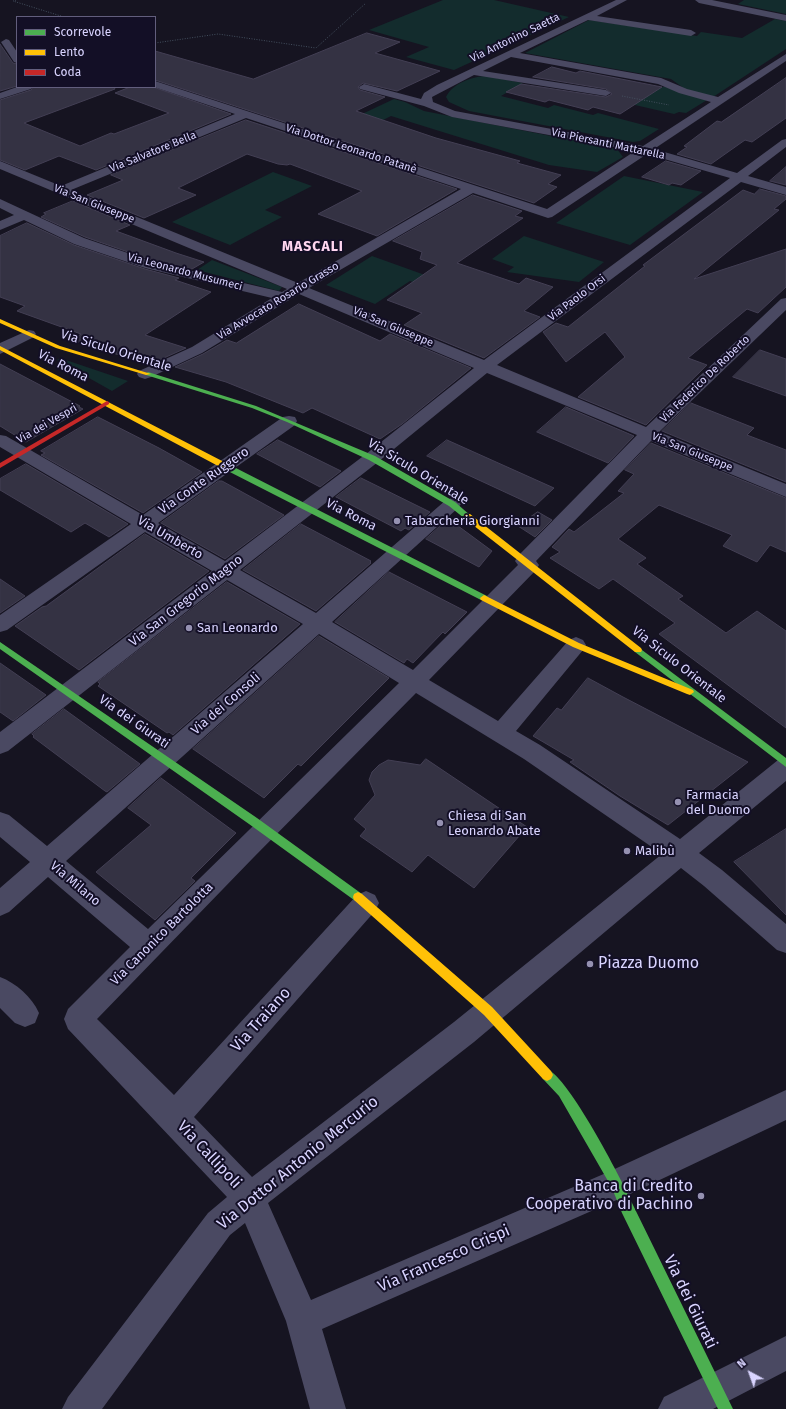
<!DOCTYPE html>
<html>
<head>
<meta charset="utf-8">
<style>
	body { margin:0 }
	#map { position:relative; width:786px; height:1409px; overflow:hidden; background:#161421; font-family:"Fira Sans",sans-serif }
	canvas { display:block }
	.legend { position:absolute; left:16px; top:16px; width:140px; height:72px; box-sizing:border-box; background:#130f26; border:1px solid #625e7d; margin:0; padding:5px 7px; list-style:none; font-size:12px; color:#d9d4ff }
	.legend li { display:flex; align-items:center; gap:8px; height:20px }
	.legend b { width:20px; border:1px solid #625e7d }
	.north { position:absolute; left:730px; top:1353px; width:40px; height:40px; -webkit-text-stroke:3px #130f26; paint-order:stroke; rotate:319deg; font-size:11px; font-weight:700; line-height:16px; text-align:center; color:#d9d4ff }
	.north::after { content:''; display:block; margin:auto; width:14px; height:18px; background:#d9d4ff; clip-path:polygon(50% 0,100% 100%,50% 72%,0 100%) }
</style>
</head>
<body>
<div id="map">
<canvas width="786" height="1409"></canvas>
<ul class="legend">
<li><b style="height:5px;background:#4caf50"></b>Scorrevole</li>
<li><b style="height:5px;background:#ffc107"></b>Lento</li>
<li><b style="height:5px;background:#c62828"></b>Coda</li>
</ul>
<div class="north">N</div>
</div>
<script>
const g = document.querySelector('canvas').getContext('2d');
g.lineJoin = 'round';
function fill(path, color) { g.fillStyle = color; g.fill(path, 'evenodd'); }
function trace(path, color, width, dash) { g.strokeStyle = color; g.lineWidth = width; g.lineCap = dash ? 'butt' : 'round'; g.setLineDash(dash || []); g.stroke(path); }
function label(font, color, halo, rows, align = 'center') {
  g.font = font + ' "Fira Sans",sans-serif'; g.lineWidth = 4; g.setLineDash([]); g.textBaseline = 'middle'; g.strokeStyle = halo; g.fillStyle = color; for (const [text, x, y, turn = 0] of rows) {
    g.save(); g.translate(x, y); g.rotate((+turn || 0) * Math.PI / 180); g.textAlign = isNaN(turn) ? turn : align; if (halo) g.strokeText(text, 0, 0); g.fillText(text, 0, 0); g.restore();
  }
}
fill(new Path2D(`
	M443 0H494L569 17 454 70 406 57 429 47 369 30Z
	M744 0H786V14L738 4Z
	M775 19 786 21V49L713 97 685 89 671 79 525 53 589 20 697 36 701 32 742 38Z
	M486 76 523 83 501 96 548 108 554 105 593 115 598 113 659 129 640 141 633 142 469 111 449 102 446 97C453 83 471 77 486 76Z
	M662 87H665L707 100 686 113 679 112 674 114 622 102 645 97Z
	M394 99 405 102 424 111 617 149 623 157 597 172 549 165 391 116 348 138 328 130Z
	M273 172 312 186 265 210 282 217 230 245 172 222Z
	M624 176 703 192 630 245 556 223Z
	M524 236 604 262 579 282 507 272 514 267 492 259Z
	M372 256 450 284 440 291 410 281 375 304 326 285Z
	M212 260 282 287 279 291 197 270Z
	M60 358 128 381 112 391 57 360Z`), '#132c2d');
const building = new Path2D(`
	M367 33 400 42 375 53 440 71 397 91 363 83 358 87 360 90 385 97 356 111 436 138 520 161 517 163 561 175 548 184 557 187 534 203 155 80V51L253 79Z
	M0 44 13 63 17 64V86L0 91Z
	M552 67 576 73 580 71 662 87 620 114 593 107 588 110 549 100 545 102 506 92 521 84 606 97 612 94 606 89 533 77Z
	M786 78V118L752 142 745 140 711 164 677 154 687 147 684 146 717 121 721 122Z
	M33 87H114L115 89 24 123 80 146 111 133 114 134 169 113 115 93 130 87H153L231 114 96 170 59 156 25 170 0 160V100L31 90Z
	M246 120 457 189 377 236 318 214 362 191 290 164 287 165 278 164 247 154 178 188 196 195 144 218 87 195 123 180 111 175Z
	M666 161 701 171 681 185 672 183 669 185 642 177Z
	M786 167V185L770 181Z
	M760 189 786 196V199L774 209 779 210 694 279 786 249V287L758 313 747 309 688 358 707 365 646 425 578 397 625 357 605 332 566 362 543 332 556 323 568 327 645 266 643 265 743 190 754 194Z
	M473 195 522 211 515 216 523 218 457 263 519 284 526 278 553 287 524 311 540 317 484 358 404 325 422 313 387 300 437 265 420 259 422 252 393 241Z
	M73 201 130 225 116 231 176 253 204 262 192 269 154 261 85 237 41 217 46 214 44 213Z
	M27 223 74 245 145 269 179 278 175 280 211 292 145 335 186 348 155 362 142 358 138 361 72 340 81 334 17 311 25 306 0 297V236Z
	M299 304 380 341 390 334 471 368 402 424 380 439 312 408 303 413 226 382 175 367 203 354 227 340 236 343Z
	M760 350 786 359V396L733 377Z
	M0 364 80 406 79 407 83 409 26 442 0 426Z
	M691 403 754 428 747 435 786 450V482L662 431Z
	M566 407 634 436 608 463 537 432Z
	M98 417 159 448 202 472 143 513 41 455 45 453 41 451Z
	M278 440 341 471 320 487 257 454Z
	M447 440 554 488 535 506 427 456Z
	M651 443 786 498V552L770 545 757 562 723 546 732 535 659 505 618 539 646 558 637 564 683 596 678 599 726 633 757 611 786 631V728L659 634 675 623 613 579 599 589 550 558 560 552 552 547 569 529 574 532 624 493 618 491 634 474 625 470Z
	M26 464 128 524 109 537 85 523 71 532 0 490V479Z
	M361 478 430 512 409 530 405 528 401 531 336 497Z
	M219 481H222L284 515 225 559 161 523Z
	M538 512 552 520 535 537 518 526Z
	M447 520H450L492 551 479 567 426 539Z
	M301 524 371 561 370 562 371 563 316 611 243 570Z
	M145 534 209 571 79 670 15 626 42 607 46 606Z
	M389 572 467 612 445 634 443 632 413 663 407 659 404 663 335 622Z
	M0 579 25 596 0 613Z
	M227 582 300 624 173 735 169 732 167 733 98 686 100 684 98 682Z
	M319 636 389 678 301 766 298 764 264 798 193 749Z
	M0 663 46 695 13 721 0 712Z
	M588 678 623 697 748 762 668 825 620 796 570 762 574 760 533 736 557 708 561 710Z
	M64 709 140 764 107 792 105 791 33 737 34 736 32 734Z
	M426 759 527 827 474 888 428 855 412 872 360 836 366 829 354 819 375 795 369 780 372 772 379 765 388 760 420 765Z
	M161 778 236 833 191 878 195 881 155 920 96 872 151 825 128 808Z
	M786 829V915L734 862Z`);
fill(building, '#343243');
trace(building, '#433f54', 1);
trace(new Path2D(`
	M16 0 13 1 64 17
	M155 43 218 34 316 48 366 3
	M622 96 669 105`), '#44505f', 1, [1, 1.5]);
fill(new Path2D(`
	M616 0H627L597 16 691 30 696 33 691 36 588 20 520 53 661 78 687 89 718 97 786 54V61L654 149 737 173 782 140 786 139V147L748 176 786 187V195L741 182 497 365 646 427 781 299 786 298V310L659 432 786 484V497L651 441 536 561 539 565 536 570 429 680 498 721 569 640 576 637 583 640 586 645 583 650 516 731 540 745 680 839 778 760 786 758V781L699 853 722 870 786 924V953L777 950 704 886 681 868 474 1042 268 1203 311 1300 606 1173 786 1090V1120L628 1195 322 1329 346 1409H310L286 1321 245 1223 230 1235 102 1409H62L68 1397 208 1213 227 1197 68 1029 64 1019 68 1009 130 947 48 877 9 912 0 916V888L30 862 0 837V812L9 815 47 846 303 624 227 580 8 751 0 754V732L212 571 145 532 7 630 0 632V615L131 524 0 447V435L6 436 143 515 283 417 289 416 295 417 297 421 295 425 158 523 225 561 366 454 474 368 299 294 202 353 151 377 145 379 139 377 137 374 139 371 192 347 272 298 145 268 74 244 24 220 0 230V221L14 215 0 208V199L84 238 154 262 282 292 287 289 0 169V161L61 186 235 114 154 87 155 81 547 209 635 151 452 117 424 106 360 89 359 87 364 84 421 99 424 93 437 85ZM511 57 658 84 679 93 711 102 643 146 455 111 433 102 432 97 474 75 606 96 611 93 606 90 483 71ZM246 118 461 189 298 283 71 190ZM647 154 730 178 484 360 309 288 473 193 548 218 552 217ZM487 373 637 435 518 556 515 561 518 565 413 670 332 622 458 508 461 504 458 500 452 498 446 500 316 613 240 570 378 462ZM319 634 399 683 148 929 66 861ZM416 693 524 759 662 854 454 1022 252 1177 194 1117 375 911 379 903 375 895 366 891 357 895 174 1095 97 1019 254 857Z
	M695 0H712L786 15V21L699 3Z
	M6 39 9 40 17 52V63L14 62 1 42Z
	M17 87H32L31 89 0 99V93Z
	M29 330 34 331 36 334 34 337 0 354V343Z
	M0 977C16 983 32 997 39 1013L35 1023 25 1027 15 1023 0 1008Z
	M786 1336V1371L713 1409H658L664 1397Z`), '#4a4962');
fill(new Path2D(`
	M148 372 256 406 375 456 455 502 471 516 470 518H464L449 506 369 460 287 422 252 408 146 375 145 374Z
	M220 463H226L487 596 488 598 487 600H481L220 467Z
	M0 642 257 818 362 894 363 897 362 900 358 902 354 900 249 824 0 649Z
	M638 647 786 758V767L635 652 634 650 635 648Z
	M547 1069C569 1078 621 1178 632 1203L733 1409H718L622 1213 612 1188 559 1096 543 1079 541 1075 543 1071Z`), '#4caf50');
fill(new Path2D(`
	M0 319 60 346 151 374 146 375 56 348 0 323Z
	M0 346 226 463 227 465 223 467H220L0 350Z
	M464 514H470L641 648 642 650 641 652H635L464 518Z
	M484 595 579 643 693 690 694 692 690 695 687 694 573 647 481 600 480 598Z
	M358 892 362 894 492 1007 551 1071 553 1075 551 1079 547 1081 543 1079 484 1015 354 900 353 897 354 894Z`), '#ffc107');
fill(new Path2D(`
	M107 401 109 402V404L0 468V463Z`), '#c62828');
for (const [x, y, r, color] of [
	[397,521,4,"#9591b1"],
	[189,628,4,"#9591b1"],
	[678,802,4,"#9591b1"],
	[440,823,4,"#9591b1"],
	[627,851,4,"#9591b1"],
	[590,964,4,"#9591b1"],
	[701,1196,4,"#9591b1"]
]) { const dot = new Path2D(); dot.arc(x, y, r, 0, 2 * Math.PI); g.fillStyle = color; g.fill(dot); trace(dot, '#130f26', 1.5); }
label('11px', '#d9d4ff', '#130f26', [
	["Via Antonino Saetta",515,38,-26],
	["Via Piersanti Mattarella",608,144,12],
	["Via Dottor Leonardo Patanè",351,149,18],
	["Via Salvatore Bella",153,152,-22],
	["Via San Giuseppe",94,204,22],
	["Via Leonardo Musumeci",185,272,15],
	["Via Paolo Orsi",577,298,-37],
	["Via Avvocato Rosario Grasso",278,301,-31],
	["Via San Giuseppe",393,327,23],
	["Via Federico De Roberto",705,379,-44],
	["Via dei Vespri",47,424,-30],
	["Via San Giuseppe",692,452,22]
]);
label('13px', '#d9d4ff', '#130f26', [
	["Via Siculo Orientale",116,351,17],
	["Via Roma",63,366,27],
	["Via Siculo Orientale",418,472,31],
	["Via Conte Ruggero",204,481,-35],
	["Via Roma",351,515,27],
	["Via Umberto",170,538,30],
	["Via San Gregorio Magno",186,601,-38],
	["Via Siculo Orientale",679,665,38],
	["Via dei Consoli",226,704,-41],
	["Via dei Giurati",134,722,35],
	["Via Milano",75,884,40],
	["Via Canonico Bartolotta",162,934,-45]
]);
label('13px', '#d9d4ff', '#130f26', [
	["Tabaccheria Giorgianni",405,521],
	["San Leonardo",197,628],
	["Farmacia",686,795],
	["del Duomo",686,810],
	["Chiesa di San",448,816],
	["Leonardo Abate",448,831],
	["Malibù",635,851]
], 'left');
g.letterSpacing = '1px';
label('bold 14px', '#ffd6f0', '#130f26', [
	["MASCALI",313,247]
]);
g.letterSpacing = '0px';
label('16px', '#d9d4ff', '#130f26', [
	["Piazza Duomo",598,964],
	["Banca di Credito",693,1187,"right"],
	["Cooperativo di Pachino",693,1205,"right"]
], 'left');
label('16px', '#d9d4ff', '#130f26', [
	["Via Traiano",261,1020,-48],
	["Via Callipoli",209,1155,47],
	["Via Dottor Antonio Mercurio",298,1163,-39],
	["Via Francesco Crispi",444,1259,-24],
	["Via dei Giurati",690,1302,64]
]);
</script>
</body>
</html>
